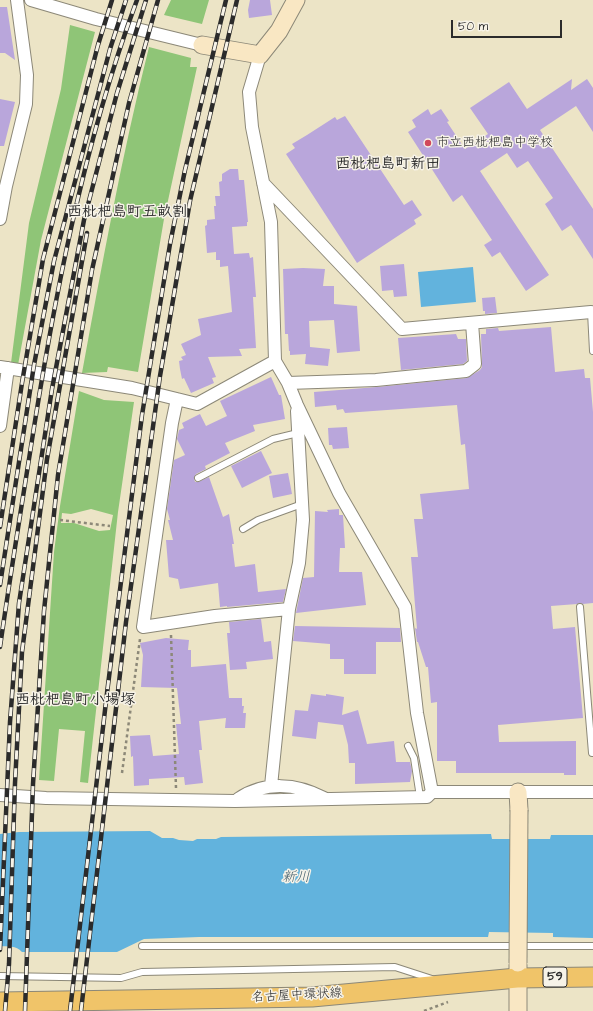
<!DOCTYPE html>
<html>
<head>
<meta charset="utf-8">
<style>
	body { margin:0 }
	#map { position:relative; width:593px; height:1011px; overflow:hidden; background:#ece4c6; font-family:"Architects Daughter",sans-serif }
	canvas { display:block }
	.scale { position:absolute; left:451px; top:20px; width:111px; height:18px; box-sizing:border-box; border:2px solid #2b2b2b; border-top:0; padding-left:5px; font-size:12px; line-height:14px; white-space:nowrap; color:#2b2b2b; -webkit-text-stroke:3px #f7f3e8; paint-order:stroke }
</style>
</head>
<body>
<div id="map">
<canvas width="593" height="1011"></canvas>
<div class="scale">50 m</div>
</div>
<script>
const g = document.querySelector('canvas').getContext('2d');
g.lineJoin = 'round';
function fill(path, color) { g.fillStyle = color; g.fill(path, 'evenodd'); }
function trace(path, color, width, dash) { g.strokeStyle = color; g.lineWidth = width; g.lineCap = dash ? 'butt' : 'round'; g.setLineDash(dash || []); g.stroke(path); }
function label(font, color, halo, rows, align = 'center') {
  g.font = font + ' "Architects Daughter","Klee One",sans-serif'; g.lineWidth = 3; g.setLineDash([]); g.textBaseline = 'middle'; g.strokeStyle = halo; g.fillStyle = color; for (const [text, x, y, turn = 0] of rows) {
    g.save(); g.translate(x, y); g.rotate((+turn || 0) * Math.PI / 180); g.textAlign = isNaN(turn) ? turn : align; if (halo) g.strokeText(text, 0, 0); g.fillText(text, 0, 0); g.restore();
  }
}
fill(new Path2D(`
	M171 0H209L202 24 164 15Z
	M70 25 95 32 41 240 18 365 11 363 29 223 61 89Z
	M149 47 191 58 190 67H197L164 219 138 372 108 367 107 372 82 373C102 264 122 155 149 47Z
	M79 391 104 400 134 402 118 512 88 783 80 782 85 731 59 729 54 781 39 780 54 552 60 506ZM91 509 113 515 110 530 99 531 74 523H61L62 513 71 514Z`), '#8fc577');
fill(new Path2D(`
	M473 267 476 302 421 307 418 272Z
	M150 831 162 838H173L179 840 193 841 197 839H216L221 837 491 834 492 839H550L551 835H593V938L553 937V933L489 932 488 937H199L144 939 117 952H22C16 945 8 947 0 946V834L19 832Z`), '#62b3dd');
fill(new Path2D(`
	M250 0H270L272 15 249 18 248 10Z
	M0 7H7L15 60 5 53H0Z
	M572 79 571 90 587 79 593 88V132L576 106 540 130 593 209V259L571 225 562 231 545 204 553 198 528 161 517 168 507 153 480 171 549 275 526 291 500 252 492 257 484 245 492 240 462 195 453 202 408 132 416 127 412 120 428 109 431 115 441 109 449 121 447 122 465 149 488 134 470 108 509 82 527 109Z
	M0 99 15 102 4 146H0Z
	M345 116 404 205 412 200 422 215 414 220 416 224 357 263 286 154 295 148 292 144 307 135 335 117 337 120Z
	M230 169H238L239 180H244L248 222H247V226L232 227 234 254 249 253 250 258 253 257 256 297H253L256 348 239 349 242 356 208 357 216 377 212 378 214 383 191 393 184 378 182 379 180 369 179 361 183 360 181 357 186 355 181 344 201 335 198 319 232 312 228 266 220 267V260H216V252L207 253 205 226 207 225V220L215 219 214 206H216L215 196H220L219 182 222 181V174Z
	M404 264 407 296 394 297 393 290 382 291 380 266Z
	M303 268 325 269 323 286H334V304L357 306 360 351 337 353 334 320 309 321 310 347 330 349 328 366 305 364 306 354 290 355V351H289L288 334H285L283 269Z
	M495 297 497 313 485 314V311H483L482 298Z
	M551 327 555 372 584 369 585 378H590L593 412V603L583 604 580 603 577 604 551 606 553 629 575 627 583 718 498 725 499 742 576 741V775H564V773H456V761H437V702L431 703 428 667H426L418 642H417L415 628 417 629 411 557H418L414 519H423L420 494 469 489 465 444 461 445 457 405 345 413 343 409 337 410 336 405 315 407 314 392 377 387 467 378 480 370 482 367 481 334H486V329L498 328 499 331Z
	M456 334 458 339H466L467 361 463 364 401 370 398 338Z
	M271 377 279 395H281L285 419 253 425 255 431 225 443 230 453 205 466 206 469 196 474 194 478 195 482H198L209 477 223 517 229 514 234 544H232L235 567 255 564 258 592 286 589 283 602 227 607V606L220 607 218 583 180 589 178 579 169 577 166 540H173L168 520H170L167 509 174 460 185 455 177 439 179 430 184 428 182 423 200 414 206 426 227 416 220 401Z
	M347 427 349 448 333 449 332 445H329L328 428Z
	M261 451 272 473 242 488 231 466Z
	M288 473 292 494 273 498 269 476Z
	M339 509V515H343L345 548H340L339 572H362L366 605 296 613 303 578 314 577 315 511 328 512 327 510Z
	M261 619 264 642 271 641 273 659 246 662 247 669 230 670 227 633H230L229 622Z
	M295 626 400 628 401 642H376V674H344V659H330V644L293 641Z
	M166 638 189 640 188 650H191V667L226 664 229 698H242V706H244L243 713H246L245 728H225L226 718 199 721 202 750H199L203 783 185 785 184 777 149 779V785L134 786 133 756 131 757 130 736 150 735 153 756 179 754 176 724H181L177 688 141 687 143 655 140 643Z
	M311 694 326 696V694L344 697 342 715 358 710 367 744 394 741 396 762H410L412 771 410 782 355 784V763H349L348 745 343 725 318 722 316 739 292 736 295 710 308 711Z`), '#b9a6db');
const lane = new Path2D(`
	M592 312H591L593 351
	M198 478 273 439 298 433
	M243 529 258 520 302 504
	M580 607 592 753H593
	M408 746 414 758 420 797
	M142 946H593
	M0 976 121 978 142 972 395 967 432 979`);
const street = new Path2D(`
	M31 0 96 19 202 45
	M260 55 249 92 252 127 271 222 275 361 288 383 297 405 339 493 405 607 417 713 432 792
	M263 183 402 329 591 312
	M0 219 6 186 26 104 27 75 17 0
	M0 367 132 388 197 404 275 361
	M288 383 376 380 466 371 475 364 472 323
	M177 399 172 423 143 627 215 616 289 609
	M0 426 8 368
	M271 786 289 609 299 563 303 520 297 411
	M0 795 46 798 235 801 427 797 432 792H593
	M238 799C265 781 296 783 324 798`);
const secondary = new Path2D(`
	M202 45 260 55 279 31 296 0
	M518 792 519 810
	M518 965V1011`);
const primary = new Path2D(`
	M0 1002 312 997 517 978 593 977`);
trace(lane, '#8c8878', 8);
trace(street, '#8c8878', 14);
trace(secondary, '#8c8878', 19);
trace(primary, '#8c8878', 21);
trace(new Path2D(`
	M60 520 110 526
	M171 635 176 788
	M122 773 140 639
	M424 1011 448 1002`), '#8c8878', 2.5, [3, 3]);
trace(lane, '#fff', 6);
trace(street, '#fff', 12);
trace(secondary, '#f9e7c3', 17);
trace(primary, '#f0c469', 19);
const rail = new Path2D(`
	M0 527 22 383 43 259 98 45 112 0
	M0 585 34 365 54 261 110 49 126 0
	M0 647C9 584 19 522 29 459 53 304 82 148 137 0
	M0 950 10 722 19 603 52 389 84 220 117 93 146 0
	M5 1011 9 964 15 783 22 652 47 459 87 233
	M25 1011 33 784 44 611 58 475 92 270 129 103 158 0
	M70 1011 107 693 142 415 170 244 185 170 226 0
	M81 1011 126 622 160 376 190 201 237 0`);
trace(rail, '#2b2b2b', 4.5);
trace(rail, '#f7f3e8', 3, [9]);
const secondaryBridge = new Path2D(`
	M518 963 519 810`);
trace(secondaryBridge, '#8c8878', 19, []);
trace(secondaryBridge, '#f9e7c3', 17);
for (const [x, y, r, color] of [
	[428,143,4,"#d1495b"]
]) { const dot = new Path2D(); dot.arc(x, y, r, 0, 2 * Math.PI); g.fillStyle = color; g.fill(dot); trace(dot, '#f7f3e8', 1.5); }
for (const [x, y, w] of [
	[555,977,24]
]) { const box = new Path2D(); box.roundRect(x - w / 2, y - 10, w, 20, 3); g.fillStyle = '#f7f3e8'; g.fill(box); trace(box, '#2b2b2b', 1); }
label('bold 12px', '#2b2b2b', null, [
	["59",555,977]
]);
label('13px', '#2b2b2b', '#f7f3e8', [
	["市立西枇杷島中学校",436,143]
], 'left');
label('13px', '#2b2b2b', '#f7f3e8', [
	["名古屋中環状線",297,996,-3]
]);
label('italic 14px', '#3e5b69', '#f7f3e8', [
	["新川",296,878]
]);
label('bold 15px', '#2b2b2b', '#f7f3e8', [
	["西枇杷島町新田",388,165],
	["西枇杷島町五畝割",127,213],
	["西枇杷島町小場塚",75,701]
]);
</script>
</body>
</html>
